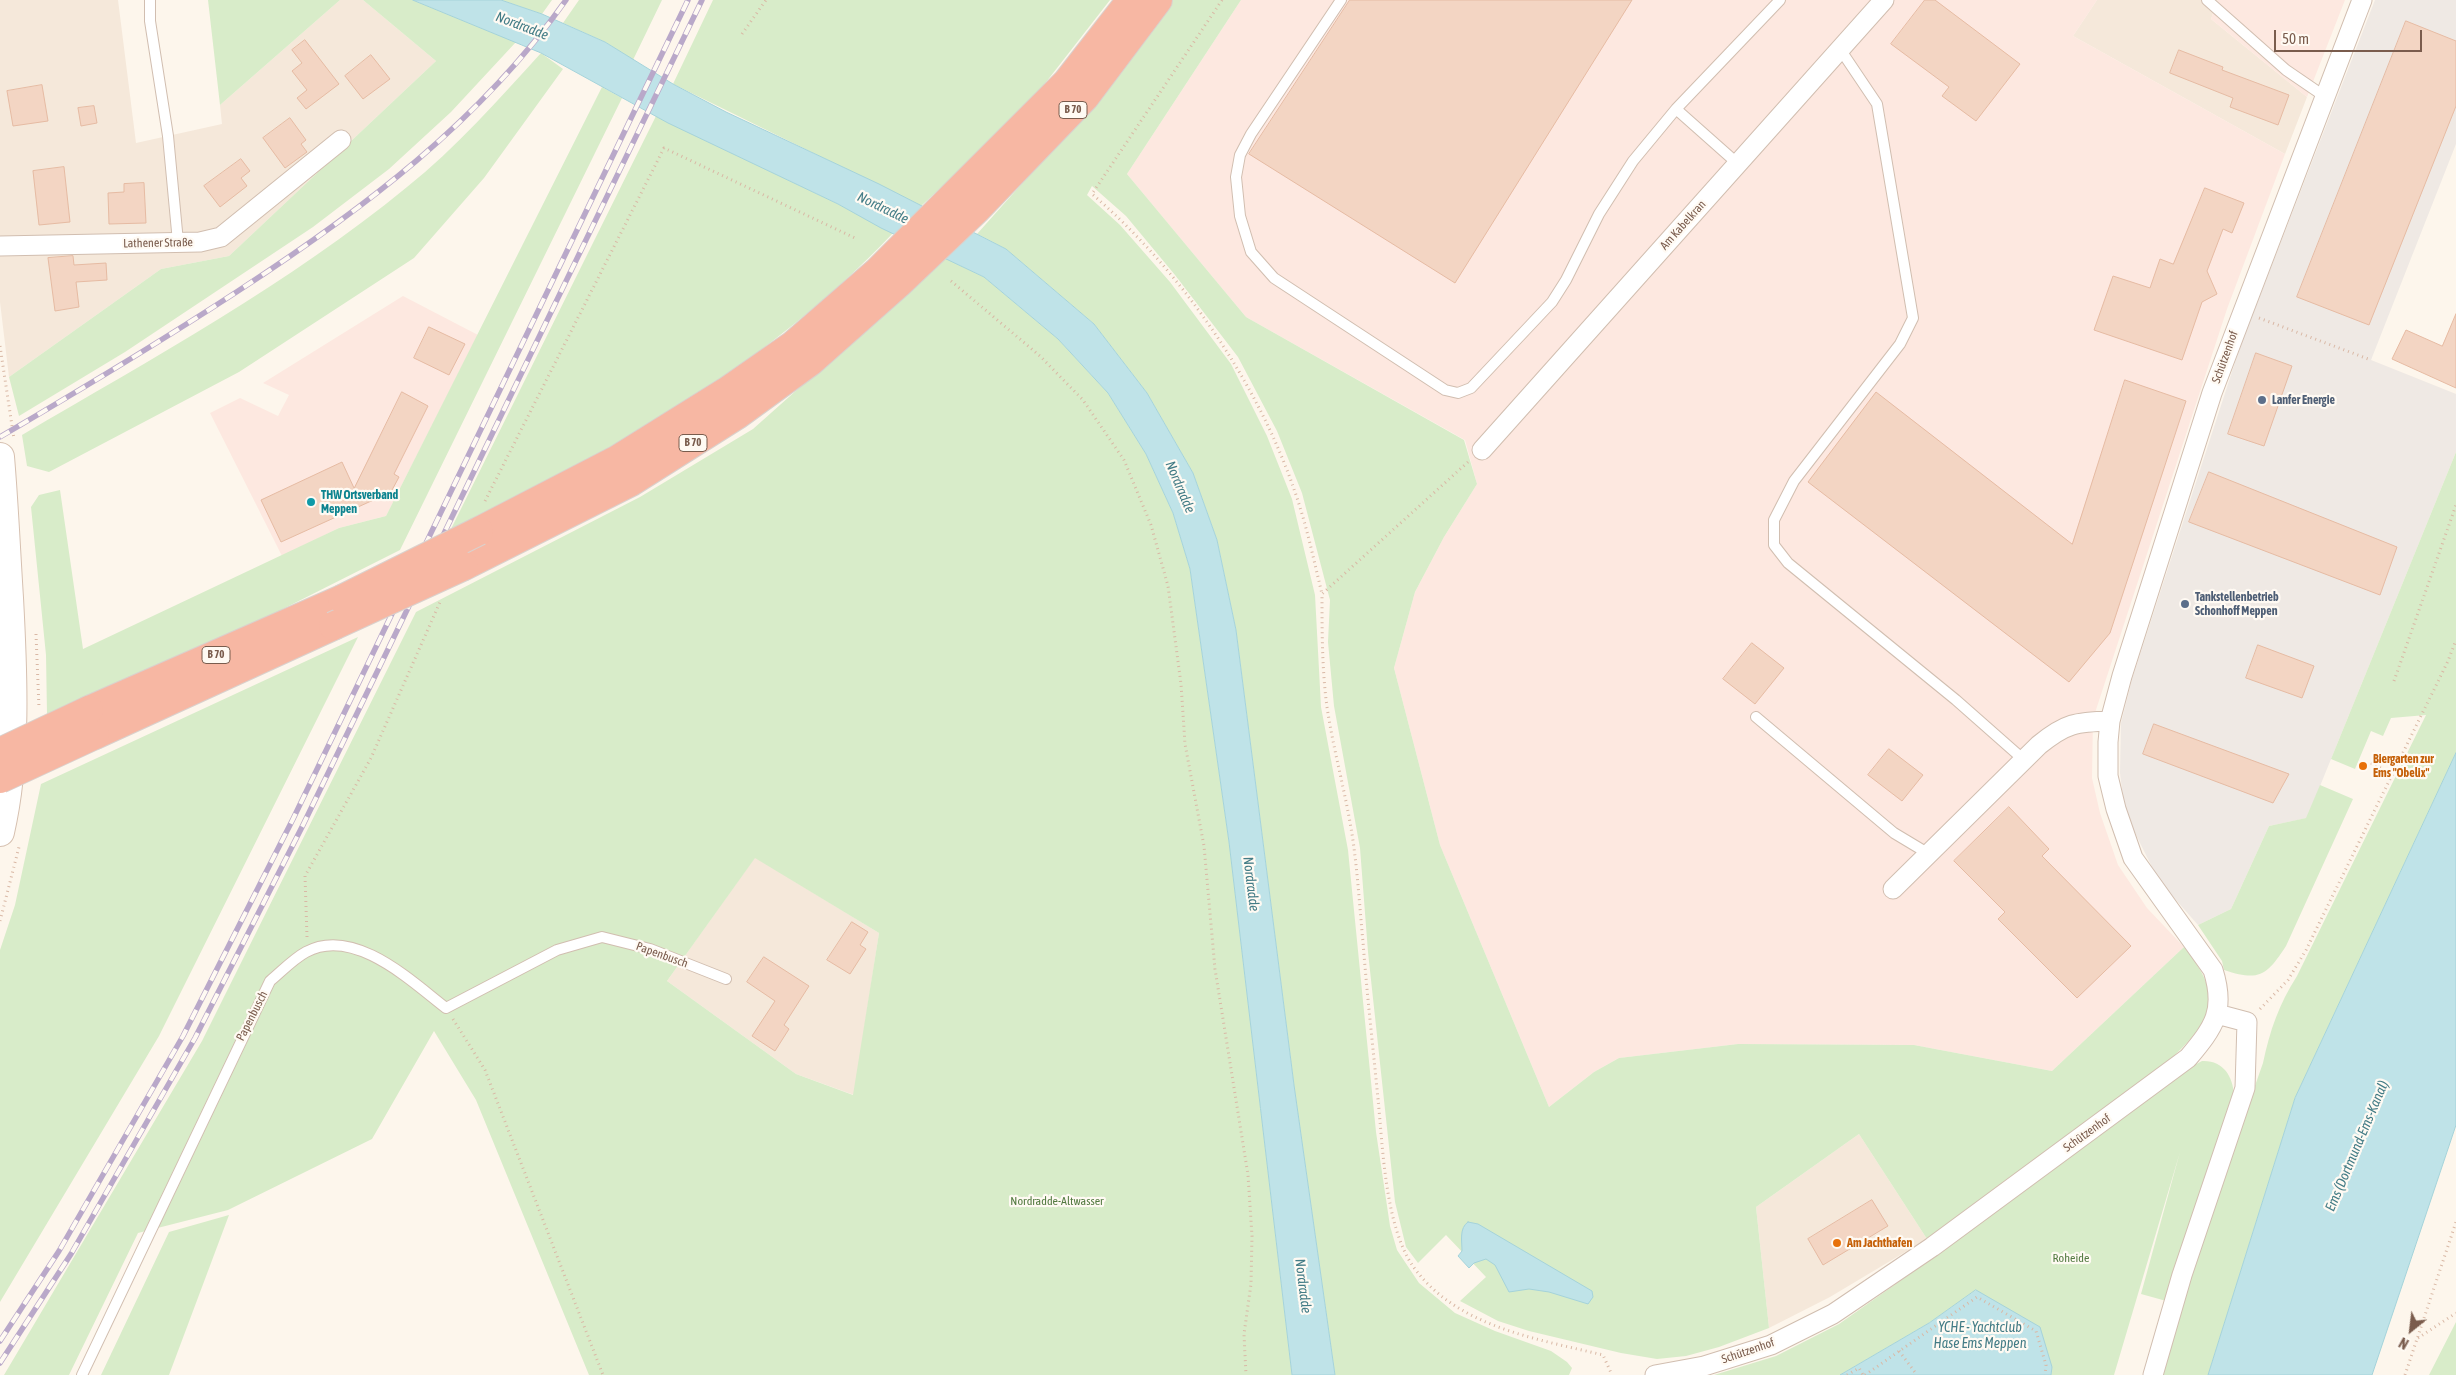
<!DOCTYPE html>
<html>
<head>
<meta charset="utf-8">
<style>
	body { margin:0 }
	#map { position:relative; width:2456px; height:1375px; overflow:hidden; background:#fdf6ec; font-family:"Asap Condensed",sans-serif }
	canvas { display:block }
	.north { position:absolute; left:2386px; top:1305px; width:50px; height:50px; -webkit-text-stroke:4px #fffaf3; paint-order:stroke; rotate:209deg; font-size:14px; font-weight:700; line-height:20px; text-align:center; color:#7a5c4d }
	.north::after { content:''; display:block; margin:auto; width:18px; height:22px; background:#7a5c4d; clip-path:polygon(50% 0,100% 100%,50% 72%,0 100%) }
	.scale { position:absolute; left:2274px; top:30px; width:148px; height:22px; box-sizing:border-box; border:2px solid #7a5c4d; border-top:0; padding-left:6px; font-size:15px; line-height:18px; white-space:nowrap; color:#7a5c4d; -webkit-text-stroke:4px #fffaf3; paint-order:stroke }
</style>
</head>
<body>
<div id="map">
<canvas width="2456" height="1375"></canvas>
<div class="north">N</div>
<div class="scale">50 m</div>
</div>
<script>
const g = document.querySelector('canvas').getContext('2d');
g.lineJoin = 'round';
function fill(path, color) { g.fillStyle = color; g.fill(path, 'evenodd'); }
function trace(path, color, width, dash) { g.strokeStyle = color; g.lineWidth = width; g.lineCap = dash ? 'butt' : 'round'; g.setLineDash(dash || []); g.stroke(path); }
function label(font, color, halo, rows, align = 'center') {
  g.font = font + ' "Asap Condensed",sans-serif'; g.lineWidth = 4.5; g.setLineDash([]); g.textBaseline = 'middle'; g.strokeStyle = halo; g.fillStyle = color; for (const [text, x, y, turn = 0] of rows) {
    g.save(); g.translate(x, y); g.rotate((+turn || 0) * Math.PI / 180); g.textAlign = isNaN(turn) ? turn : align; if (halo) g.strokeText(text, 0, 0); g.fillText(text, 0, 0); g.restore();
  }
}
fill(new Path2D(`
	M0 0H118L136 143 222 124 220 105 340 0H363L436 61 229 256 161 269 9 377 0 302Z
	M2097 0H2218L2211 19 2307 97 2285 154 2073 36Z
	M755 857 879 933 854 1095 796 1074 667 981Z
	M1859 1134 1927 1239 1830 1297 1769 1328 1756 1207Z`), '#f5e8da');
fill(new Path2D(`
	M1241 0H2097L2073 36 2285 154 2227 309 2093 719 2092 778 2100 813 2118 865 2147 908 2184 947 2052 1071 1914 1045 1738 1044 1619 1058 1594 1072 1549 1107 1440 845 1394 668 1415 592 1444 537 1477 484 1465 440 1246 317 1127 174Z
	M2218 0H2345L2307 97 2211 19Z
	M403 296 478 335 386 516 339 528 282 556 210 413 240 398 278 416 289 395 263 383Z`), '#fde8e0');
fill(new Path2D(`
	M2375 0H2456V144L2371 360 2456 394V452L2307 818 2269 826 2231 909 2198 925 2168 891 2154 871 2132 827 2123 798 2120 773 2121 723 2132 679 2240 347Z`), '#efe9e4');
fill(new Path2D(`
	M208 0H340L220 105Z
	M363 0H413L516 42 451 112 389 169 313 227 125 352 19 416 9 377 161 269 229 256 436 61Z
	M501 0H552L542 14Z
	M579 0H662L633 60 605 42 563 23Z
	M713 0H1110L1022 113 921 206 673 84Z
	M1173 0H1241L1127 174 1246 317 1464 440 1477 484 1444 537 1415 592 1394 668 1440 845 1549 1107 1594 1072 1619 1058 1738 1044 1914 1045 2052 1071 2184 947C2224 996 2214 1018 2171 1059L1927 1239 1859 1134 1756 1207 1769 1328 1719 1347 1686 1356 1657 1359 1621 1353 1529 1331 1498 1321 1460 1301 1486 1277 1446 1235 1418 1263 1406 1247 1395 1202 1368 952 1360 848 1334 706 1328 642 1330 600 1302 493 1277 431 1238 357 1175 275 1126 216 1092 186 1087 195 1120 225 1170 282 1231 364 1267 436 1292 499 1315 595 1321 707 1348 850 1376 1132 1390 1226 1397 1250 1419 1283 1455 1313 1495 1331 1551 1351 1567 1362 1572 1368 1569 1375H1335L1294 1085 1236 630 1217 540 1193 473 1147 393 1094 324 1006 249 977 234 1110 85Z
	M541 53 563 69 484 178 414 258 239 372 49 472 27 466 22 435C153 358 289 284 407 187 456 148 498 100 541 53Z
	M602 87 622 98 400 550 261 620 47 714 46 655 31 507 39 495 60 490 83 649 339 528 386 516Z
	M656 116 838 204 893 233C831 299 758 355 683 405 610 454 528 491 450 531Z
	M945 258 984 277 1058 339 1108 393 1146 454 1173 513 1190 569 1229 842 1292 1375H589L476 1100 434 1031 372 1139 228 1210 138 1233 69 1375H4L202 1041 416 612 640 497 753 429ZM755 858 879 933 853 1095 796 1074 667 981Z
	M2456 452V753L2295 1098 2208 1375H2153L2263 1063C2270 1030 2279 1004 2297 976L2426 715 2391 718 2383 736 2371 731 2355 769 2331 759Z
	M358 637 159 1036 0 1302V950L15 905 41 784Z
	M2320 785 2353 799 2286 946C2267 975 2260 982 2224 970L2222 961 2198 925 2231 909 2269 826 2306 818Z
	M2202 1061C2223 1060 2233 1076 2234 1095L2170 1302 2141 1294 2180 1152 2114 1375H2051L2052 1367 1976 1290 1929 1323 1840 1375H1714L1776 1356 1839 1324 1937 1255 2189 1068Z
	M229 1215 169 1375H101L169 1232Z
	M2456 1322V1375H2429Z`), '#d8ecc9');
const water = new Path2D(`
	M413 0H501L542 14 605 42 673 84 726 112 879 184 1006 249 1094 324 1147 393 1193 473 1217 540 1236 630 1294 1085 1335 1375H1292L1229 842 1190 569 1173 513 1146 454 1108 393 1058 339 984 277 881 228 838 204 668 123 541 53Z
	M2456 753V1125L2372 1375H2208L2295 1098Z
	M1468 1222 1478 1224 1592 1291 1593 1297 1588 1304 1549 1292 1529 1289 1509 1292 1495 1265 1486 1259 1474 1263 1469 1268 1458 1256 1462 1251C1462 1241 1459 1228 1468 1222Z
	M1976 1290 2040 1327 2052 1367 2051 1375H1840L1929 1323Z`);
fill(water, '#bfe3e8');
trace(water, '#a5d3da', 1);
const building = new Path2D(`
	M1350 0H1632L1455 283 1249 154Z
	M1925 0H1935L2020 64 1976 121 1942 96 1949 87 1891 44Z
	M2406 21 2456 41V106L2369 325 2297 297Z
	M305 40 339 84 306 109 297 98 307 90 292 71 302 63 292 50Z
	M2179 50 2223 67 2222 70 2289 95 2278 125 2230 107 2233 98 2170 73Z
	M371 55 390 79 363 99 345 76Z
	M42 85 48 121 13 126 7 91Z
	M94 106 97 123 81 126 78 108Z
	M290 118 306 140 301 144 307 152 285 168 263 138Z
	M241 159 250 171 241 178 247 186 220 207 204 186Z
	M64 167 70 222 39 225 33 171Z
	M144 183 146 223 109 224 108 193 124 192V184Z
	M2205 188 2244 203 2232 233 2223 229 2207 271 2217 294 2202 302 2182 360 2094 330 2113 276 2150 288 2160 259 2173 264Z
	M73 256 74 265 106 263 107 280 76 282 79 307 55 311 48 258Z
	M2456 314V388L2392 359 2406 330 2442 346Z
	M429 327 465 344 449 375 414 358Z
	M2256 353 2292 366 2264 446 2228 434Z
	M2125 380 2186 401 2110 633 2069 682 1808 482 1876 392 2072 544Z
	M402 392 428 406 394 474 399 477 391 492 281 542 261 500 342 462 354 488Z
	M2209 472 2397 547 2380 595 2189 522Z
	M1752 643 1784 668 1755 704 1723 679Z
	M2258 645 2314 666 2302 698 2246 678Z
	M2154 724 2289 774 2273 803 2143 754Z
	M1889 749 1923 775 1902 801 1868 775Z
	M2009 807 2049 849 2042 856 2131 946 2077 998 1998 919 2005 912 1954 861Z
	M852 922 868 932 860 945 866 949 850 974 827 960Z
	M764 957 809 986 784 1025 789 1029 775 1051 752 1036 775 1001 747 982Z
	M1872 1200 1888 1226 1823 1265 1808 1239Z`);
fill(building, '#f3d5c3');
trace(building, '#e6bba3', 1);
const lane = new Path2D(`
	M150 0V21L168 136 178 242
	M1341 0 1251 134 1240 155 1236 177 1240 216 1251 252 1274 278 1445 390 1458 393 1471 388 1552 302 1566 280 1599 214 1633 161 1676 109 1780 0
	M2207 0 2286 70 2324 96
	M1840 49 1877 104 1913 318 1900 344 1794 481 1774 520V545L1788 563 1956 700 2024 760
	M1676 109 1738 164
	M1756 717 1894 833 1929 854
	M82 1375 270 981C281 972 293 959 306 952 354 926 411 981 446 1008L557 950 602 937 650 949 726 979`);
const street = new Path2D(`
	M0 246 200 242 221 237 341 140
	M1482 450 1884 0
	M1893 889 2039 745C2066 723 2076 722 2110 721
	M1655 1375 1704 1366 1771 1345 1833 1314 1932 1247 2188 1058C2214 1027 2226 1011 2213 970L2133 858 2116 809 2108 776V742L2110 721 2122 676 2212 393 2362 0
	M2153 1375 2182 1275 2245 1088 2247 1022 2217 1014`);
const secondary = new Path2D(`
	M0 457C4 504 6 551 9 598 13 672 17 759 0 832`);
const highway = new Path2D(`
	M479 531 618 459 727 391 793 345 878 271 1067 82 1131 0
	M464 566 631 482 737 415 810 362 898 284 977 209 1085 97 1158 0
	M89 710 342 599
	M95 735 333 626`);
trace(lane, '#d1beb0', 12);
trace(street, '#d1beb0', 21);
trace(secondary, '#d6c0b0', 30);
trace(highway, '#dad1cd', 30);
trace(new Path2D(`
	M1222 0 1092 194C1181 270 1259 384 1296 495 1307 527 1314 561 1322 594
	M742 34 766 0
	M951 281 1040 356 1083 400 1124 460 1151 525 1168 586 1181 684 1185 744 1204 846 1215 969 1248 1175 1252 1236 1251 1284 1244 1334 1246 1375
	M2259 318 2371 360
	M0 346 14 439
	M1468 462 1322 594C1322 632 1322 670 1327 707 1334 754 1348 801 1354 848 1358 879 1360 911 1363 942 1367 995 1373 1047 1378 1099 1383 1148 1385 1229 1415 1269 1458 1327 1537 1339 1603 1355L1612 1375
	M485 501 664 148 857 239
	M36 634 39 708
	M2394 681 2456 505
	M2371 763 2392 774
	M0 921 19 847
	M307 937 305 876 371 758 440 602
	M2260 1009 2288 980 2306 950 2448 661 2456 640
	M453 1019 485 1070 603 1375
	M2418 1338 2456 1313
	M1899 1351 1917 1375
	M1847 1375 1859 1368 1863 1375
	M1865 1375 1977 1297 2036 1331 2046 1365 2045 1375
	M2405 1375 2456 1222`), '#d9b8a5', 3, [1, 4]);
trace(lane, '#fff', 10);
trace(street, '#fff', 19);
trace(secondary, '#fff', 28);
trace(highway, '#f7b7a3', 28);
const rail = new Path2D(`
	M0 437C80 390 160 342 238 291 362 210 480 122 566 0
	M0 1341 59 1251 183 1036 293 819 688 0
	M0 1363 71 1254 195 1038 303 825 702 0`);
trace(rail, '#b9a8c9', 5.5);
trace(rail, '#fffaf3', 4, [11]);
const highwayBridge = new Path2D(`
	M342 599 479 531
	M333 626 464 566
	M0 752 89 710
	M0 779 95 735`);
trace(highwayBridge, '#dad1cd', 30, []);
trace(highwayBridge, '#f7b7a3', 28);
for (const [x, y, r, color] of [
	[2262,400,5,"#5c6f8a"],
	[311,502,5,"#0f9aa8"],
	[2185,604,5,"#5c6f8a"],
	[2363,766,5,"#e8710a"],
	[1837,1243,5,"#e8710a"]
]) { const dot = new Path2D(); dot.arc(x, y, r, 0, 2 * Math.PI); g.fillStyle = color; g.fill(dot); trace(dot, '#fffaf3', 2); }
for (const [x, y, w] of [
	[1073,110,28],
	[693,443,28],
	[216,655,28]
]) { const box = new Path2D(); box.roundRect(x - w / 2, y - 8.5, w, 17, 4); g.fillStyle = '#fffaf3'; g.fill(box); trace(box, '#7a5c4d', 1); }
label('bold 11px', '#7a5c4d', null, [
	["B 70",1073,110],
	["B 70",693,443],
	["B 70",216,655]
]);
label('12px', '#7a5c4d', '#fffaf3', [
	["Am Kabelkran",1683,225,-48],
	["Lathener Straße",158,243,-1],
	["Schützenhof",2225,357,-70],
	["Papenbusch",662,955,20],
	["Papenbusch",252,1016,-63],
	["Schützenhof",2087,1133,-36],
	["Schützenhof",1748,1351,-19]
]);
label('bold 12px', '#4e5e75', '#fffaf3', [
	["Lanfer Energie",2272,400],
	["Tankstellenbetrieb",2195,597],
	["Schonhoff Meppen",2195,611]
], 'left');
label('bold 12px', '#0d838f', '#fffaf3', [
	["THW Ortsverband",321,495],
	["Meppen",321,509]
], 'left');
label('bold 12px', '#c56008', '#fffaf3', [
	["Biergarten zur",2373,759],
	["Ems \"Obelix\"",2373,773],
	["Am Jachthafen",1847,1243]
], 'left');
label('12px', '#537a41', '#fffaf3', [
	["Nordradde-Altwasser",1057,1201],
	["Roheide",2071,1258]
]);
label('italic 14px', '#437c86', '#fffaf3', [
	["Nordradde",522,26,21],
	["Nordradde",883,208,26],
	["Nordradde",1180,487,67],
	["Nordradde",1251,884,83],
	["Ems (Dortmund-Ems-Kanal)",2357,1146,-67],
	["Nordradde",1303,1286,83],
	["YCHE - Yachtclub",1980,1328],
	["Hase Ems Meppen",1980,1344]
]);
</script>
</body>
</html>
